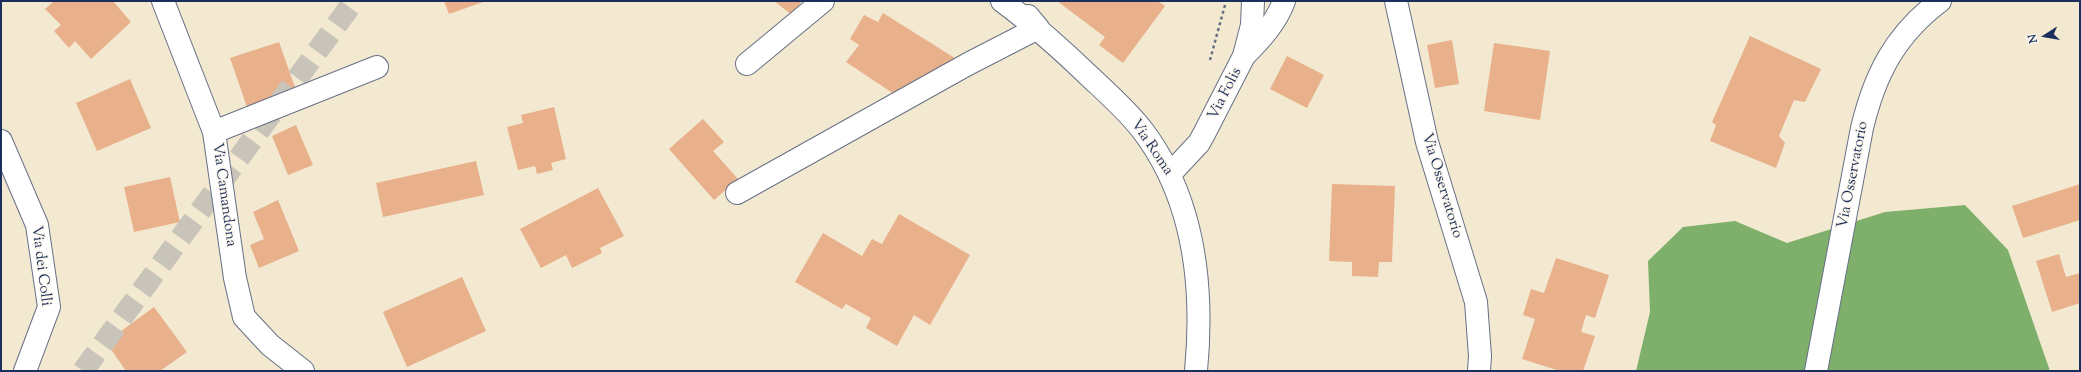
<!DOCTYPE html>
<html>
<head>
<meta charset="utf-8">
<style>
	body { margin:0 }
	#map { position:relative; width:2081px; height:372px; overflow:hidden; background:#f3e9d1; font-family:"Sorts Mill Goudy",serif }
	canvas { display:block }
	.frame { position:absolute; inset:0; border:2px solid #1b2f5e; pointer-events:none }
	.north { position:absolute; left:2025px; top:16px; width:40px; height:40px; -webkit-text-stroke:3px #fbf7ec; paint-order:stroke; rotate:258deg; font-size:11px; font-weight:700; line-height:16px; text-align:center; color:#1b2f5e }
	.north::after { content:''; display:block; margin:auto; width:14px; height:18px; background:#1b2f5e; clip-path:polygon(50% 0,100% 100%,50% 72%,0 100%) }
</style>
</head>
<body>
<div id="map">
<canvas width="2081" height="372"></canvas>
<div class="frame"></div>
<div class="north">N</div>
</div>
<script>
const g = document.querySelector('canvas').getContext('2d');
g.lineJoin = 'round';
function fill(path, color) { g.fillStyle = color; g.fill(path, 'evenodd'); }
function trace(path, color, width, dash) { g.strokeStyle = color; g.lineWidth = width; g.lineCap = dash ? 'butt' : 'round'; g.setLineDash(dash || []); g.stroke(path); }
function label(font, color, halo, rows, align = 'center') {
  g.font = font + ' "Sorts Mill Goudy",serif'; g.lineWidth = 3; g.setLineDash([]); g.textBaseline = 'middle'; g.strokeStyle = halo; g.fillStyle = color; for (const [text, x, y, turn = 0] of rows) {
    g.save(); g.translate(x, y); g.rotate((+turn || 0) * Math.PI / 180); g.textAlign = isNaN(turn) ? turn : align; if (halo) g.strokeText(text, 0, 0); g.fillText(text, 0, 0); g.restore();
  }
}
fill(new Path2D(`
	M1965 205 2008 250 2050 371H1636L1650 312 1648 261 1683 227 1735 221 1787 243 1885 212Z`), '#7eb06c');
fill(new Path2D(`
	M54 1H113L131 22 91 59 75 41 69 48 54 31 61 25 45 9Z
	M444 1H486L449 14Z
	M774 1H802L792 15Z
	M1057 1H1158L1165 6 1123 63 1099 45 1105 37Z
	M883 13 958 60 894 94 846 62 859 45 850 39 864 15 878 22Z
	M1750 36 1821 69 1805 102 1794 100 1779 136 1785 143 1776 168 1710 141 1716 125 1712 122Z
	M1452 40 1459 84 1435 88 1427 45Z
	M279 42 296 90 247 107 230 58Z
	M1494 43 1550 51 1540 120 1484 111Z
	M1287 56 1324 75 1307 108 1270 89Z
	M130 79 151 128 97 151 76 103Z
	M554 107 566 159 551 163 553 170 537 174 535 166 518 170 507 127 523 123 521 115Z
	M703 119 724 142 713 151 738 179 714 200 669 149Z
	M296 125 313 165 288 175 272 136Z
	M476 161 484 195 383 217 376 183Z
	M170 177 180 222 134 232 124 187Z
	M1332 184 1395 186 1392 262H1379L1378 277 1352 276V262L1329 261Z
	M2080 184V220L2023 238 2012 206Z
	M598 188 624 236 600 248 602 253 572 268 566 255 541 268 520 229Z
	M278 200 299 251 259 268 250 245 264 239 253 212Z
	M899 214 970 255 930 325 914 315 897 346 866 328 871 318 846 304 842 309 795 282 823 233 862 256 872 239 882 244Z
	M2059 254 2066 277 2080 273V303L2052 312 2036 261Z
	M1556 258 1609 275 1595 318 1586 315 1581 332 1595 336 1583 371H1560L1522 359 1535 319 1523 315 1531 289 1544 293Z
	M462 277 486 331 407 367 383 312Z
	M154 307 187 352 160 371H126L106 342Z`), '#e8b08b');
trace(new Path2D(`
	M83 371 354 1`), '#c8c4ba', 22, [22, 11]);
const street = new Path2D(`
	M163 1 214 132 235 278 244 317 270 345 303 371
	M1396 1 1427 142 1476 302 1480 356 1479 371
	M1244 56C1260 40 1276 23 1284 1
	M747 64 823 1
	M214 132 377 67
	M737 193 968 64 1038 28 1028 16
	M1816 371 1862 128C1875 74 1895 35 1940 1`);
const secondary = new Path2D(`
	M1002 1C1033 24 1060 48 1087 74 1106 92 1127 110 1143 131 1195 200 1204 287 1196 371
	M1 141 37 225 49 307 25 371
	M1170 174 1199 143 1205 132 1244 56 1252 25 1253 1`);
trace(street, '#677086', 24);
trace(secondary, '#677086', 24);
trace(new Path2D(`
	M1210 60 1225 5`), '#677086', 2.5, [3, 3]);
trace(street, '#fff', 22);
trace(secondary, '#fff', 22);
label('15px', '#1b2f5e', '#fbf7ec', [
	["Via Folis",1226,94,-63],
	["Via Roma",1151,148,56],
	["Via Osservatorio",1854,175,-79],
	["Via Osservatorio",1441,186,73],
	["Via Camandona",223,195,82],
	["Via dei Colli",40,266,83]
]);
</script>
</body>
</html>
